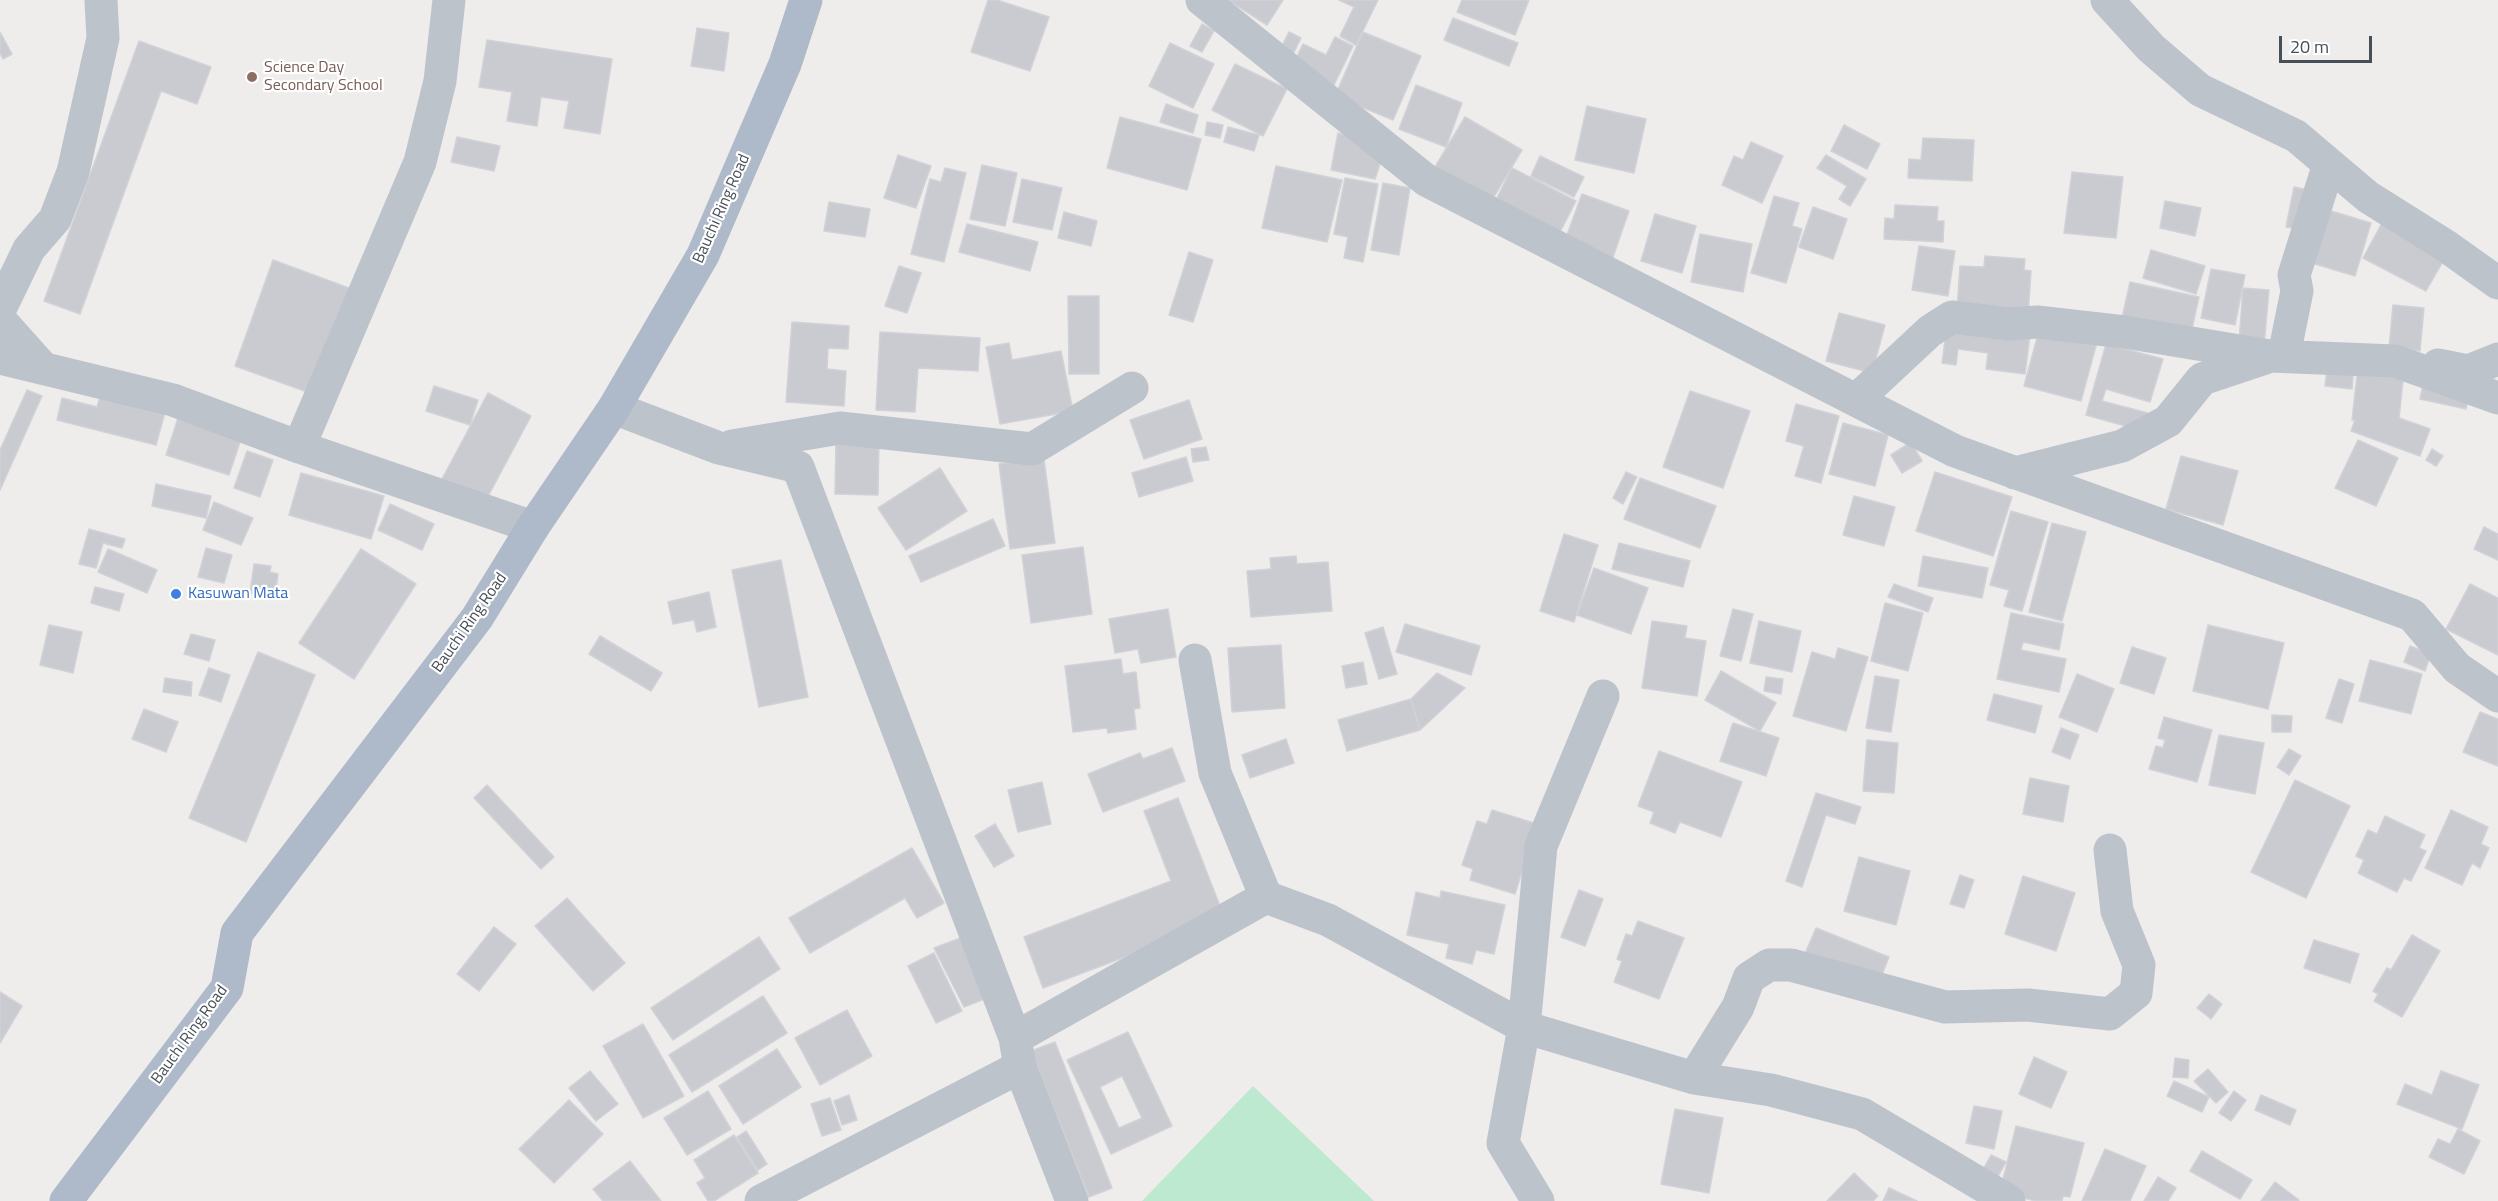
<!DOCTYPE html>
<html>
<head>
<meta charset="utf-8">
<style>
	body { margin:0 }
	#map { position:relative; width:2498px; height:1201px; overflow:hidden; background:#efecec; font-family:"Titillium Web",sans-serif }
	canvas { display:block }
	.scale { position:absolute; left:2279px; top:36px; width:93px; height:27px; box-sizing:border-box; border:3px solid #474f57; border-top:0; padding-left:8px; font-size:18px; line-height:21px; white-space:nowrap; color:#474f57; -webkit-text-stroke:4px #fff; paint-order:stroke }
</style>
</head>
<body>
<div id="map">
<canvas width="2498" height="1201"></canvas>
<div class="scale">20 m</div>
</div>
<script>
const g = document.querySelector('canvas').getContext('2d');
g.lineJoin = 'round';
function fill(path, color) { g.fillStyle = color; g.fill(path, 'evenodd'); }
function trace(path, color, width, dash) { g.strokeStyle = color; g.lineWidth = width; g.lineCap = dash ? 'butt' : 'round'; g.setLineDash(dash || []); g.stroke(path); }
function label(font, color, halo, rows, align = 'center') {
  g.font = font + ' "Titillium Web",sans-serif'; g.lineWidth = 4.5; g.setLineDash([]); g.textBaseline = 'middle'; g.strokeStyle = halo; g.fillStyle = color; for (const [text, x, y, turn = 0] of rows) {
    g.save(); g.translate(x, y); g.rotate((+turn || 0) * Math.PI / 180); g.textAlign = isNaN(turn) ? turn : align; if (halo) g.strokeText(text, 0, 0); g.fillText(text, 0, 0); g.restore();
  }
}
fill(new Path2D(`
	M1253 1086 1374 1201H1142Z`), '#bee9d1');
const building = new Path2D(`
	M988 0H997L1049 17 1030 71 971 52Z
	M1228 0H1283L1267 25Z
	M1339 0H1378L1356 45 1340 36 1354 7Z
	M1462 0H1529L1515 35 1457 12Z
	M1453 18 1518 43 1509 66 1444 40Z
	M1202 24 1214 31 1202 52 1190 46Z
	M697 28 729 33 724 71 691 66Z
	M0 32 12 54 3 59 0 53Z
	M1289 32 1301 38 1290 60 1278 54Z
	M1363 32 1421 56 1393 120 1335 96Z
	M1335 37 1353 46 1332 89 1291 69 1303 44 1326 55Z
	M487 40 612 59 600 134 564 128 569 101 541 97 537 126 507 121 512 92 479 87Z
	M139 41 211 67 197 104 161 91 80 314 44 301Z
	M1170 43 1214 64 1193 108 1149 86Z
	M1235 64 1287 89 1263 136 1212 110Z
	M1416 85 1462 103 1446 147 1399 129Z
	M1166 104 1198 115 1193 133 1160 122Z
	M1587 106 1646 119 1634 173 1575 160Z
	M1120 117 1201 139 1187 190 1107 168Z
	M1465 117 1522 150 1492 200 1435 167Z
	M1207 122 1223 125 1220 138 1205 135Z
	M1844 125 1880 144 1867 169 1831 151Z
	M1228 127 1259 135 1254 151 1224 142Z
	M1338 133 1358 139 1384 152 1375 179 1331 170Z
	M457 137 500 146 494 171 451 162Z
	M1923 138 1974 140 1972 181 1908 178 1909 159 1921 160Z
	M1751 142 1783 156 1762 203 1722 185 1734 156 1743 160Z
	M898 155 931 166 916 208 884 198Z
	M1826 155 1866 179 1850 206 1839 199 1847 186 1817 168Z
	M1540 156 1584 177 1574 197 1531 176Z
	M982 165 1017 173 1005 226 970 219Z
	M1276 166 1342 180 1327 242 1262 228Z
	M945 168 966 173 944 262 911 254 930 179 941 182Z
	M1512 168 1576 201 1559 234 1495 202Z
	M2072 172 2123 177 2116 238 2064 233Z
	M1345 178 1378 184 1363 262 1344 258 1348 237 1334 234Z
	M1022 179 1062 188 1052 230 1013 222Z
	M1383 183 1410 188 1399 255 1371 250Z
	M2294 187 2313 191 2305 230 2286 227Z
	M1582 194 1629 211 1612 260 1564 243Z
	M1774 196 1799 203 1792 226 1802 229 1786 283 1751 273Z
	M2165 201 2201 208 2195 236 2160 228Z
	M829 202 870 209 865 237 824 231Z
	M1895 205 1938 207 1937 221H1944L1943 242 1884 239 1885 218 1894 219Z
	M1813 207 1847 219 1833 259 1799 247Z
	M2321 208 2371 223 2355 276 2305 261Z
	M1064 212 1097 221 1091 246 1058 238Z
	M1655 214 1696 226 1682 273 1641 261Z
	M2382 223 2445 258 2426 291 2363 258Z
	M967 224 1038 242 1030 271 959 252Z
	M1700 234 1752 244 1743 292 1691 282Z
	M1919 246 1955 251 1948 296 1912 290Z
	M2151 250 2205 266 2196 294 2143 278Z
	M1189 252 1213 260 1193 322 1169 315Z
	M1985 256 2025 259 2024 270 2031 271 2028 316 1957 310 1960 266 1984 267Z
	M273 260 349 288 310 393 235 366Z
	M899 266 921 273 907 313 885 306Z
	M2211 269 2245 275 2235 325 2201 318Z
	M2130 282 2199 297 2189 342 2120 327Z
	M2243 288 2269 290 2264 345 2239 342Z
	M1068 296H1099V374H1069Z
	M2393 305 2424 308 2420 351 2389 348Z
	M1839 313 1885 325 1872 373 1826 361Z
	M792 322 849 326 848 349 828 348 827 369 846 371 844 406 786 402Z
	M1947 325 2030 335 2025 374 1986 369 1988 353 1958 349 1956 365 1942 363Z
	M2040 327 2097 342 2081 401 2024 386Z
	M880 332 980 338 978 371 918 368 915 412 876 410Z
	M1009 343 1012 360 1061 351 1073 411 1000 424 986 347Z
	M2106 344 2163 359 2150 402 2106 389 2102 401 2148 413 2143 431 2086 415Z
	M2328 362 2354 365 2352 389 2325 386Z
	M2358 366 2404 371 2399 418 2430 429 2420 456 2351 431 2355 420H2352Z
	M2424 381 2470 391 2466 409 2420 399Z
	M434 386 478 400 470 425 426 411Z
	M102 389 167 405 156 445 57 420 62 398 97 407Z
	M27 390 42 396 0 490V450Z
	M1690 391 1750 411 1723 488 1663 467Z
	M488 393 531 416 485 502 442 479Z
	M1189 400 1202 439 1144 459 1130 420Z
	M1796 404 1839 416 1821 483 1795 476 1804 446 1786 441Z
	M178 418 241 439 229 475 166 455Z
	M1843 423 1888 435 1875 486 1829 474Z
	M836 439H879L878 495 835 494Z
	M2358 440 2398 458 2376 506 2335 488Z
	M1911 442 1922 461 1902 473 1891 455Z
	M1206 447 1209 460 1193 462 1191 449Z
	M2432 449 2443 456 2436 466 2426 460Z
	M247 451 273 460 260 497 234 488Z
	M2181 456 2238 471 2223 525 2166 509Z
	M1186 457 1193 481 1139 497 1132 473Z
	M1044 459 1055 543 1010 549 999 464Z
	M940 468 967 511 906 550 878 508Z
	M1626 472 1637 477 1623 504 1613 498Z
	M1935 472 2012 497 1993 556 1916 531Z
	M301 473 384 496 371 539 289 515Z
	M1640 478 1716 506 1700 548 1624 519Z
	M156 484 211 496 206 518 152 506Z
	M1854 496 1895 507 1884 546 1843 535Z
	M214 502 253 518 241 545 203 530Z
	M390 504 434 524 422 550 378 530Z
	M2011 511 2048 522 2022 611 2004 606 2009 590 1990 585Z
	M993 519 1005 546 921 582 909 556Z
	M2052 523 2086 532 2062 621 2029 612Z
	M2484 527 2498 534V560L2474 549Z
	M89 529 125 539 122 548 103 543 96 568 79 564Z
	M1564 534 1598 545 1574 622 1540 611Z
	M1619 543 1690 561 1683 587 1612 569Z
	M1083 547 1092 614 1031 623 1022 555Z
	M206 548 232 555 224 583 198 577Z
	M108 549 157 570 147 593 98 572Z
	M361 549 416 584 354 679 299 643Z
	M1296 556 1297 564 1328 562 1332 611 1251 617 1247 571 1271 569 1270 558Z
	M1923 556 1988 568 1982 598 1918 586Z
	M781 560 808 697 759 707 732 570Z
	M254 564 271 566 270 572 278 574 275 597 250 593Z
	M1594 568 1648 588 1631 634 1577 615Z
	M1894 584 1933 598 1928 612 1888 597Z
	M2470 584 2498 598V655L2446 629Z
	M95 587 124 594 119 611 91 603Z
	M709 592 716 627 697 632 694 620 673 624 668 602Z
	M1885 603 1923 613 1908 671 1871 661Z
	M1168 609 1176 657 1141 663 1138 649 1115 653 1109 619Z
	M1733 609 1753 614 1741 661 1720 656Z
	M2011 613 2064 624 2059 650 2023 642 2021 650 2066 659 2059 692 1997 679Z
	M1652 621 1687 626 1685 638 1706 641 1697 696 1642 688Z
	M1759 621 1801 631 1792 672 1750 663Z
	M1405 624 1480 646 1471 675 1396 652Z
	M49 625 82 632 73 673 40 665Z
	M2208 625 2284 643 2268 709 2193 691Z
	M1383 627 1397 674 1379 679 1365 633Z
	M191 634 215 640 209 661 184 654Z
	M600 636 662 673 651 691 589 654Z
	M1281 645 1285 708 1232 712 1228 648Z
	M2410 646 2431 654 2425 671 2404 662Z
	M2132 647 2166 658 2154 694 2120 683Z
	M1838 648 1868 657 1846 731 1793 716 1812 652 1835 659Z
	M258 652 315 675 246 842 189 818Z
	M1121 659 1123 674 1136 672 1140 708 1134 709 1136 729 1108 733 1107 728 1073 732 1065 666Z
	M2370 660 2422 674 2411 714 2359 701Z
	M1363 662 1367 684 1346 688 1342 666Z
	M209 668 230 675 221 702 199 695Z
	M1721 671 1776 703 1760 731 1705 700Z
	M1437 673 1465 688 1420 730 1411 699Z
	M2077 674 2114 689 2097 732 2059 717Z
	M1875 676 1899 680 1891 732 1866 728Z
	M1766 677 1783 679 1781 694 1764 691Z
	M165 678 192 682 191 696 163 692Z
	M2339 679 2354 684 2342 723 2326 718Z
	M1994 694 2042 706 2035 733 1987 720Z
	M1411 699 1420 730 1347 751 1338 720Z
	M144 709 178 722 166 752 132 739Z
	M2480 712 2498 719V766L2463 752Z
	M2272 715 2292 716 2291 732H2272Z
	M2164 717 2212 730 2197 782 2149 769 2156 746 2163 748 2165 740 2158 738Z
	M1733 723 1779 738 1766 776 1720 761Z
	M2061 728 2079 735 2070 759 2052 752Z
	M2219 735 2264 743 2255 794 2209 785Z
	M1286 739 1294 763 1250 778 1242 755Z
	M1867 740 1898 743 1894 793 1863 791Z
	M1172 748 1185 781 1103 812 1088 774 1140 753 1143 759Z
	M2289 749 2301 756 2289 775 2277 767Z
	M1659 751 1742 782 1721 837 1680 822 1675 833 1650 823 1654 812 1638 806Z
	M2030 778 2069 786 2063 822 2023 814Z
	M2295 780 2350 806 2306 898 2251 872Z
	M1042 782 1051 824 1018 832 1008 790Z
	M487 785 554 857 541 869 474 798Z
	M1816 793 1861 807 1855 824 1826 815 1802 887 1786 881Z
	M1178 798 1225 919 1043 988 1024 937 1171 881 1144 811Z
	M1492 810 1537 824 1515 894 1470 880 1473 869 1462 865 1477 821 1487 824Z
	M2451 810 2488 827 2481 844 2489 848 2480 868 2472 863 2462 885 2425 868Z
	M2385 816 2425 835 2419 848 2426 851 2411 881 2404 878 2397 892 2358 873 2364 860 2356 856 2368 830 2377 834Z
	M995 824 1014 856 994 867 975 836Z
	M912 848 944 903 917 918 905 898 810 953 789 918Z
	M1859 857 1910 871 1896 925 1844 911Z
	M1960 875 1974 880 1964 908 1950 904Z
	M2023 876 2075 893 2056 951 2005 934Z
	M1579 890 1603 899 1585 946 1561 937Z
	M1441 891 1505 905 1494 954 1476 950 1472 964 1446 958 1449 944 1407 935 1416 892 1440 898Z
	M567 898 625 963 593 991 535 926Z
	M1638 921 1684 938 1659 999 1614 982 1622 961 1617 959 1626 934 1632 936Z
	M494 927 516 944 479 991 457 974Z
	M1816 928 1889 957 1878 985 1804 956Z
	M2412 935 2440 951 2402 1017 2374 1001 2378 994 2373 991 2387 968 2391 970Z
	M759 937 780 969 673 1040 651 1008Z
	M963 937 987 998 964 1007 934 948Z
	M2314 940 2359 954 2350 983 2304 968Z
	M934 953 962 1011 936 1023 908 966Z
	M0 992 22 1006 0 1043Z
	M2209 994 2222 1004 2211 1019 2197 1008Z
	M763 996 787 1033 692 1092 669 1055Z
	M847 1010 872 1056 820 1085 795 1038Z
	M643 1024 684 1096 643 1118 603 1046Z
	M1128 1032 1172 1126 1111 1154 1067 1060ZM1122 1076 1142 1118 1119 1128 1100 1087Z
	M1055 1042 1112 1188 1089 1197 1031 1051Z
	M777 1049 801 1087 743 1124 719 1086Z
	M2034 1057 2067 1072 2051 1108 2019 1094Z
	M2175 1058 2189 1060 2188 1078 2173 1077Z
	M2208 1069 2228 1092 2216 1103 2194 1081Z
	M590 1071 618 1104 596 1121 569 1088Z
	M2441 1071 2479 1085 2462 1129 2397 1104 2405 1084 2432 1095Z
	M2174 1081 2209 1097 2202 1112 2167 1096Z
	M708 1091 731 1129 687 1155 664 1118Z
	M2234 1091 2246 1100 2231 1121 2219 1113Z
	M849 1095 857 1120 842 1125 834 1101Z
	M2261 1095 2296 1110 2290 1125 2255 1110Z
	M830 1098 841 1130 822 1136 811 1104Z
	M569 1100 603 1134 554 1183 519 1149Z
	M1974 1106 2002 1111 1994 1149 1966 1143Z
	M1675 1109 1723 1118 1709 1193 1661 1184Z
	M2016 1126 2084 1143 2070 1197 2063 1196 2062 1201H2036L2000 1192Z
	M2458 1129 2480 1141 2464 1174 2429 1157 2438 1139 2450 1144Z
	M746 1131 767 1164 758 1170 737 1137Z
	M734 1135 758 1173 714 1201H708L697 1183 705 1178 694 1160Z
	M2105 1149 2146 1166 2130 1201H2082Z
	M2202 1151 2252 1180 2240 1199 2190 1171Z
	M1991 1155 2006 1162 1996 1180 1981 1173Z
	M630 1161 661 1201H603L593 1189Z
	M1854 1173 1878 1196 1873 1201H1827Z
	M2158 1177 2176 1188 2168 1201H2144Z
	M2275 1182 2299 1200 2298 1201H2261Z
	M1889 1188 1917 1201H1883Z`);
fill(building, '#cacbd1');
trace(building, '#d1d2d7', 1.5);
trace(new Path2D(`
	M1202 0 1426 180 1955 451 2412 615 2457 668 2498 696
	M2107 0 2151 48 2200 90 2296 136 2368 197 2446 246 2498 283
	M0 309 29 249 55 219 73 172 103 38 101 1
	M0 320 43 368
	M2284 355 2297 291 2294 275 2329 164
	M0 358 173 400 299 447 533 527
	M2438 365 2468 371 2498 359
	M1856 400 1930 331 1952 317 2009 324 2037 322 2125 332 2270 356 2395 361 2498 398
	M614 408 719 448 798 467 1015 1038 1020 1067 1072 1201
	M732 446 840 428 1032 449 1132 388
	M299 447 420 162 440 81 449 0
	M2015 473 2122 446 2168 421 2202 379 2265 358
	M1195 660 1215 773 1266 897
	M1015 1038 1266 897 1328 920 1524 1027 1694 1078 1771 1090 1862 1114 2009 1201
	M1694 1078 1738 1007 1749 978 1769 965H1791L1945 1007 2028 1005 2110 1014 2136 993 2139 965 2117 911 2110 850
	M761 1201 1020 1067
	M1538 1201 1503 1143 1524 1027 1541 846 1603 696`), '#bcc3ca', 33);
trace(new Path2D(`
	M66 1201 227 988 237 933 477 618 533 527 614 408 703 255 785 64 806 0`), '#aebac9', 33);
for (const [x, y, r, color] of [
	[252,77,6,"#8d6e63"],
	[176,594,6,"#3f7fe0"]
]) { const dot = new Path2D(); dot.arc(x, y, r, 0, 2 * Math.PI); g.fillStyle = color; g.fill(dot); trace(dot, '#fff', 2); }
label('16px', '#785e54', '#fff', [
	["Science Day",264,68],
	["Secondary School",264,86]
], 'left');
label('16px', '#474f57', '#fff', [
	["Bauchi Ring Road",722,209,-66],
	["Bauchi Ring Road",470,623,-55],
	["Bauchi Ring Road",190,1035,-54]
]);
label('16px', '#366cbe', '#fff', [
	["Kasuwan Mata",188,594]
], 'left');
</script>
</body>
</html>
